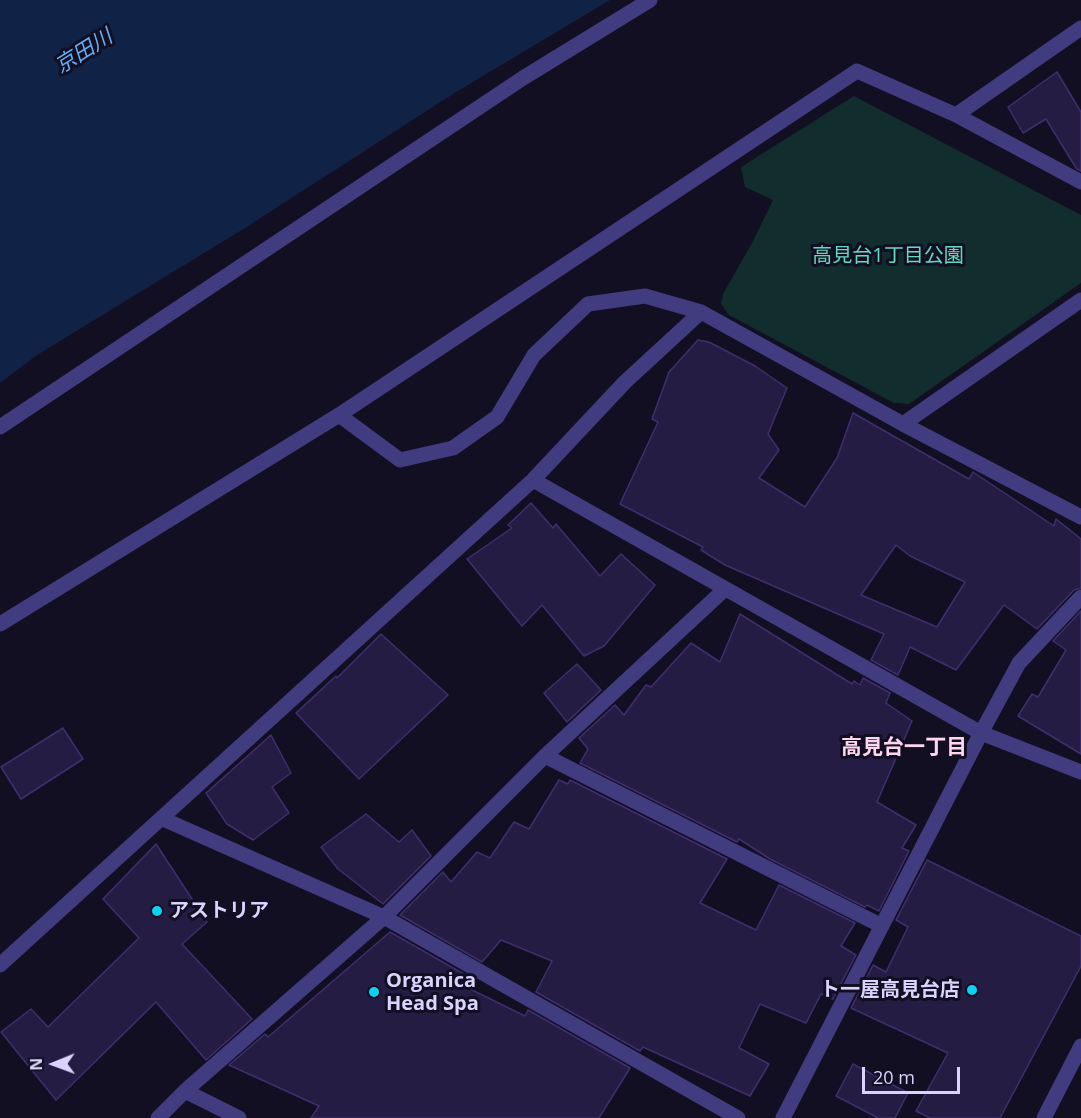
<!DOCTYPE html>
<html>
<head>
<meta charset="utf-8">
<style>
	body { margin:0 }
	#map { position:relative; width:1081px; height:1118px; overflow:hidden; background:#130f23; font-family:"Open Sans",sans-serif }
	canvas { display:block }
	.north { position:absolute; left:24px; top:1034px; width:60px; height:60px; -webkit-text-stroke:4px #130f23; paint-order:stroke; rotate:269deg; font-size:16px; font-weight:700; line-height:24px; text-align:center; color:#d9d3fd }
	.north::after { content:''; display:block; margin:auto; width:21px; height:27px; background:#d9d3fd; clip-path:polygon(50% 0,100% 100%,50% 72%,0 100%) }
	.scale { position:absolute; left:862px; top:1067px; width:98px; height:27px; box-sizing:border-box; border:3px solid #d9d3fd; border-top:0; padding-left:8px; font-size:18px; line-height:21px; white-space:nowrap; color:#d9d3fd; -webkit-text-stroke:4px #130f23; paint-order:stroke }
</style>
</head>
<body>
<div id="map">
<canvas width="1081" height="1118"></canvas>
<div class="north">N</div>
<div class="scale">20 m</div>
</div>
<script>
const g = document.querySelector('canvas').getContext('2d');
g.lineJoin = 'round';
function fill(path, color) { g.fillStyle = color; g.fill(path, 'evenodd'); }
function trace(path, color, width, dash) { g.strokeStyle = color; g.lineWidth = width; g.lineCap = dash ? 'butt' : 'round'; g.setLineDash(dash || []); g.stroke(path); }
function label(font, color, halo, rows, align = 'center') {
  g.font = font + ' "Open Sans","Noto Sans JP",sans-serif'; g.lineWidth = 6; g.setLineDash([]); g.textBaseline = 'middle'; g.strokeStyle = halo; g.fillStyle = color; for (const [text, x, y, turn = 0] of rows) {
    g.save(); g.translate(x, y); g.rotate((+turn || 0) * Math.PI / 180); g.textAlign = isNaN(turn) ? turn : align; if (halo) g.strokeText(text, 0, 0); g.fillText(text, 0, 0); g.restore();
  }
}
fill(new Path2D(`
	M854 96 1081 215V283L909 404 894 403 729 315 721 304 723 294 753 241 773 200 745 187 741 167Z`), '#122d2d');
fill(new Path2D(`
	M0 0H610L456 92 245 228 37 355 0 383Z`), '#102346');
const building = new Path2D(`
	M1057 72 1081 112V171L1076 168 1046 119 1023 133 1008 107Z
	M698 340 709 342 755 366 787 388 768 434 779 450 759 478 805 507 837 458 853 413 969 479 973 472 1054 526 1056 519 1081 539V588L1074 590 1037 629 1004 605 956 670 910 647 898 675 871 660 884 634 725 565 701 550 703 547 620 504 658 422 652 419 669 372ZM896 545 910 556 965 582 937 627 861 595Z
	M531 503 553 528 556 524 600 576 621 554 655 585 604 646 584 656 542 605 522 626 467 559 512 528 508 525Z
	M1081 611V754L1018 716 1032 694 1038 697 1066 650 1053 641Z
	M740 614 852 684 854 681 860 685 863 678 890 693 886 703 912 721 877 802 916 825 902 848 909 851 879 911 867 905 865 907 770 859 739 839 737 842 580 763 588 749 579 738 615 705 624 715 646 685 651 687 691 643 720 662Z
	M381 634 448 695 359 779 296 713 336 676 337 678Z
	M577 664 601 690 567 722 544 693Z
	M63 728 83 759 21 799 1 767Z
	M271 735 291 773 272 787 289 813 253 840 227 824 206 793Z
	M559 780 568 784 570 780 727 859 700 903 756 930 779 885 855 923 841 946 856 955 833 999 821 994 806 1023 760 1004 739 1048 769 1064 750 1096 643 1047 640 1051 536 992 552 961 501 940 482 962 400 915 443 872 451 882 477 852 490 858 514 822 529 829Z
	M366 814 399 842 412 830 431 856 383 904 338 869 321 847Z
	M156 844 207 922 182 944 252 1019 206 1060 156 1002 56 1100 1 1032 31 1009 48 1027 139 938 103 899Z
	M927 860 1081 936V966L1000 1118H930L916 1111 948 1053 851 1008 873 965 886 972 908 927 896 920Z
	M390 932 469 977 462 985 525 1016 528 1010 630 1068 599 1118H311L319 1106 229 1065 265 1034 268 1037Z
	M853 1064 908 1093 895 1118H878L836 1096Z`);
fill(building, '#251c43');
trace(building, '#3e2f6e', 1.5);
trace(new Path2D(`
	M956 115 1081 28
	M339 415 400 460 453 448 497 417 534 355 588 304 645 296 701 312 903 424 1081 300
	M903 424 1081 517
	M0 427 523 78 650 0
	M533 480 981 733 1081 772
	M0 624 339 415 857 71 956 115 1081 182
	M545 756 882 926
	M163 819 384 917 738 1118
	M0 965 533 480 625 382 701 312
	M185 1091 239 1118
	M158 1118 185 1091 384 917 545 756 725 589
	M783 1118 981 733 1019 663 1081 597
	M1044 1118 1081 1046`), '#413c80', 15);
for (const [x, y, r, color] of [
	[157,911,6,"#0ad2f2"],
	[972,990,6,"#0ad2f2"],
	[374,992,6,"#0ad2f2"]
]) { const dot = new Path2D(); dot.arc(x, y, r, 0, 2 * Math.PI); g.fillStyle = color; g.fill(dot); trace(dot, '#130f23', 2); }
label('20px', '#62dac1', '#130f23', [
	["高見台1丁目公園",888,256]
]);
label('bold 20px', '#d9d3fd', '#130f23', [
	["アストリア",169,911],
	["Organica",386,981],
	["Head Spa",386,1004],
	["ト一屋高見台店",960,990,"right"]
], 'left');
label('italic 21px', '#65aff9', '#130f23', [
	["京田川",84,52,-32]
]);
label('bold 21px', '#fdd5ed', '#130f23', [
	["高見台一丁目",904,748]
]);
</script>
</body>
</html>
